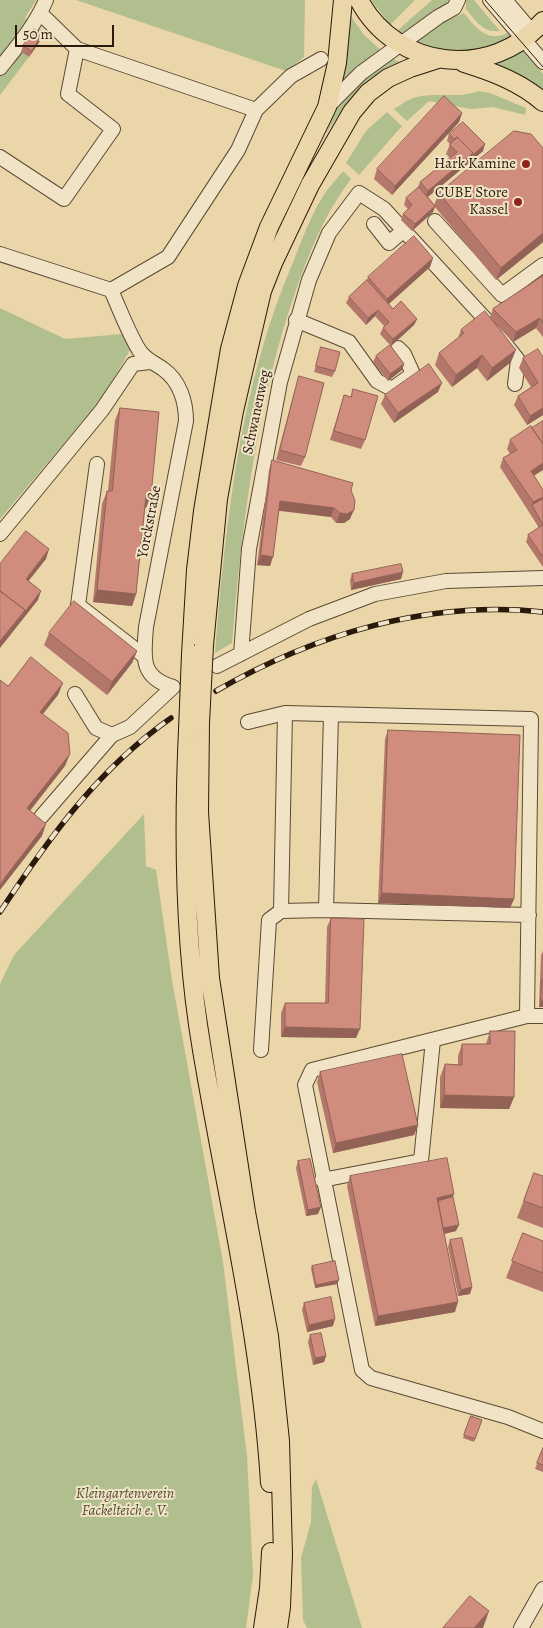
<!DOCTYPE html>
<html>
<head>
<meta charset="utf-8">
<style>
	body { margin:0 }
	#map { position:relative; width:543px; height:1628px; overflow:hidden; background:#ead6a8; font-family:Alegreya,serif }
	canvas { display:block }
	.scale { position:absolute; left:15px; top:25px; width:99px; height:22px; box-sizing:border-box; border:2px solid #2a1a0c; border-top:0; padding-left:6px; font-size:15px; line-height:18px; white-space:nowrap; color:#2a1a0c; -webkit-text-stroke:4px #f1e4c6; paint-order:stroke }
</style>
</head>
<body>
<div id="map">
<canvas width="543" height="1628"></canvas>
<div class="scale">50 m</div>
</div>
<script>
const g = document.querySelector('canvas').getContext('2d');
g.lineJoin = 'round';
function fill(path, color) { g.fillStyle = color; g.fill(path, 'evenodd'); }
function trace(path, color, width, dash) { g.strokeStyle = color; g.lineWidth = width; g.lineCap = dash ? 'butt' : 'round'; g.setLineDash(dash || []); g.stroke(path); }
function label(font, color, halo, rows, align = 'center') {
  g.font = font + ' Alegreya,serif'; g.lineWidth = 4; g.setLineDash([]); g.textBaseline = 'middle'; g.strokeStyle = halo; g.fillStyle = color; for (const [text, x, y, turn = 0] of rows) {
    g.save(); g.translate(x, y); g.rotate((+turn || 0) * Math.PI / 180); g.textAlign = isNaN(turn) ? turn : align; if (halo) g.strokeText(text, 0, 0); g.fillText(text, 0, 0); g.restore();
  }
}
fill(new Path2D(`
	M0 0H36L25 18 30 21 0 63Z
	M76 0H305L304 57 286 71Z
	M371 0H415L390 25Z
	M432 0H449L444 7 405 36 397 31Z
	M466 0H474L500 31C483 33 477 22 466 9Z
	M464 13C476 28 488 44 509 32L512 36C479 54 449 55 414 41L443 18 449 20Z
	M350 15 364 35 383 52 343 81Z
	M35 26 45 32 40 41 32 36 21 52 29 57 0 95V71Z
	M523 51 543 74V94L492 65Z
	M390 57 400 62C365 76 346 103 326 134L335 109 353 87Z
	M478 91 490 93 526 108 525 115 493 107 471 109 429 101 407 121 394 109C400 106 405 101 411 99 432 90 457 100 478 91Z
	M387 112 402 126 359 175 346 163 366 131Z
	M343 171 351 179C325 214 312 246 297 287 257 400 242 523 232 643L215 653C226 519 240 384 294 260 302 240 310 217 322 198 327 189 336 180 343 171Z
	M0 308 65 339 122 334 130 350 103 397 0 519Z
	M144 814 146 866 156 870 172 980 223 1262 247 1456 253 1575 246 1628H0V984L14 955Z
	M316 1479 362 1628H307L303 1620 301 1558 311 1522 312 1487Z`), '#b0bf8d');
const minor = new Path2D(`
	M490 0 543 62
	M505 0 532 32
	M40 13 77 49
	M0 68C17 47 35 26 46 0
	M327 107 361 73 438 17 454 8 458 0
	M256 110 291 76 321 59
	M0 157 64 199 113 129 68 94 77 49 256 110 238 150 168 257 111 290 0 254
	M435 221 502 295 543 265
	M374 224 389 243 404 230
	M111 290C120 310 128 332 139 350 145 360 155 363 163 369 180 381 186 402 186 421L146 627C144 656 139 677 173 687
	M296 320 349 342 377 381 392 389 413 374 404 354 398 348
	M97 464 78 605 144 656
	M0 534 102 410 133 364 150 362
	M241 654 249 549 280 382 309 280 329 233 359 193 384 209 487 321 518 360 515 384
	M217 666 309 619 375 594 446 581 543 578
	M75 694 96 728 112 735 130 727 173 687
	M248 722 285 713 531 719 527 1016
	M41 817 112 735
	M326 910 529 915
	M281 911 285 713
	M543 1016H527L312 1070 305 1085 362 1370 371 1378 508 1417 543 1431
	M261 1050 269 920 281 911 326 910 331 714
	M322 1180 421 1161 433 1040
	M521 1628 543 1589`);
const major = new Path2D(`
	M359 0C396 70 492 81 543 21
	M464 63C493 72 520 82 543 102
	M204 645 218 499 234 411 262 291 273 263 310 185 352 112 368 93 388 78 410 68 438 59
	M191 654 196 570 203 511 230 349 247 286 269 227 327 107 337 63 343 0
	M200 723 199 812 210 978 246 1212 269 1336 280 1441 283 1555 281 1607 278 1628
	M188 730C183 836 184 945 202 1050 226 1194 261 1337 270 1483
	M263 1628 269 1588 271 1552`);
trace(minor, '#5a4933', 16);
trace(major, '#2a1a0c', 20);
trace(minor, '#f1e4c6', 14);
trace(major, '#ead6a8', 18);
trace(new Path2D(`
	M485 0 543 67`), '#2a1a0c', 1);
const rail = new Path2D(`
	M216 691C315 634 428 600 543 612
	M0 912C49 838 97 770 171 718`);
trace(rail, '#2a1a0c', 5.5);
trace(rail, '#f1e4c6', 4, [11]);
const majorBridge = new Path2D(`
	M200 723 204 645
	M188 730 191 654`);
trace(majorBridge, '#2a1a0c', 20, []);
trace(majorBridge, '#ead6a8', 18);
fill(new Path2D(`
	M42 34 40 41 29 57 21 52 23 46Z
	M462 113 459 122 392 195 374 179 377 169Z
	M449 134 483 151 470 162 428 197 434 205 439 193 543 242 496 280 435 207 433 212 412 231 401 220 403 214 408 209 404 205 406 198 417 189 420 182 450 158 446 154 450 144 447 141Z
	M433 258 430 267 389 304 393 309 417 319 414 325 391 346 404 364 402 370 388 381 373 362 376 356 390 345 380 334 384 326 375 316 366 325 346 303 349 297 367 280 368 277Z
	M543 276V337L536 328 513 342 496 325 511 362 487 381 477 368 452 387 435 365 439 353 458 338 461 330 490 317 493 309Z
	M321 347 335 371 332 377 314 372Z
	M543 357V415L527 425 514 405 518 396 531 387 519 368 523 358Z
	M299 376 305 457 301 466 276 460 296 386Z
	M353 389 365 440 361 449 330 440 344 395 351 397Z
	M438 392 394 423 381 404 385 395Z
	M120 408 146 508H145L136 594 132 606 93 602 102 504 107 491H108L115 420Z
	M510 440 543 490V567L526 542 528 535 539 528 529 512 500 467 503 458 510 454 507 449Z
	M272 460 351 490 350 519 344 523H336L331 517 279 511 270 566 257 565 269 470Z
	M352 574 401 579 351 590 350 580Z
	M49 633 137 651 132 663 107 695 44 645Z
	M388 730 514 899 510 908 378 903 385 739Z
	M331 918 356 1038 281 1037V1013L285 1003H325L327 927Z
	M543 951V1007H539L541 955Z
	M490 1031 514 1097 509 1109 440 1108V1077L445 1064 458 1065V1056L462 1044H486Z
	M320 1072 418 1125 414 1135 333 1153 317 1082Z
	M298 1161 318 1214 306 1216 296 1168Z
	M534 1173 543 1176V1228L517 1218Z
	M350 1176 453 1197 456 1231 444 1234 455 1312 375 1326 347 1186Z
	M523 1233 543 1241V1292L506 1278Z
	M450 1240 472 1287 470 1294 458 1296 448 1247Z
	M312 1266 337 1284 315 1288 311 1269Z
	M304 1303 333 1326 307 1332 302 1310Z
	M310 1335 326 1356 324 1362 313 1365 308 1342Z
	M471 1416 482 1420 474 1442 463 1438Z
	M543 1448V1472L535 1469Z`), '#b3786b');
fill(new Path2D(`
	M42 34 40 41 29 57 32 51Z
	M462 113 459 122 392 195 395 186Z
	M485 144 483 151 470 162 424 200 428 191Z
	M435 206 433 212 412 231 415 224Z
	M543 233V242L496 280 501 268Z
	M433 258 430 267 384 308 387 299Z
	M378 310 375 316 366 325 368 318Z
	M540 318 536 328 513 342 516 332Z
	M417 319 414 325 391 346 393 339Z
	M516 350 511 362 487 381 492 368Z
	M482 355 477 368 452 387 456 375Z
	M404 364 402 370 388 381 390 374Z
	M442 383 438 392 394 423 398 413Z
	M543 408V415L527 425 530 416Z
	M543 463V470L527 480 531 471Z
	M146 495 151 496 146 508 141 507Z
	M543 497V504L532 505 533 502Z
	M280 501 334 508 331 517 277 510Z
	M354 510 350 519 344 523H336L340 513Z
	M49 549 46 559 23 588 26 579Z
	M261 555 273 557 270 566 257 565Z
	M403 572 401 579 351 590 354 583Z
	M97 590 136 594 132 606 93 602Z
	M41 591 38 600 0 648V641Z
	M137 651 132 663 107 695 112 682Z
	M63 683 58 695 35 724 40 712Z
	M70 754 65 766 22 821 27 808Z
	M46 824 42 836 0 890V885L6 876Z
	M382 893 514 899 510 908 378 903Z
	M541 1000H543V1007H539Z
	M285 1027 360 1029 356 1038 281 1037Z
	M444 1095 514 1097 509 1109 440 1108Z
	M418 1125 414 1135 333 1153 336 1143Z
	M454 1194 450 1204 437 1207V1198Z
	M321 1207 318 1214 306 1216 308 1210Z
	M459 1225 456 1231 439 1235 442 1229Z
	M339 1280 337 1284 315 1288 316 1285Z
	M472 1287 470 1294 458 1296 461 1290Z
	M458 1302 455 1312 375 1326 378 1316Z
	M335 1319 333 1326 307 1332 309 1325Z
	M326 1356 324 1362 313 1365 315 1358Z
	M489 1611 483 1628H474Z`), '#926257');
const building = new Path2D(`
	M34 29 42 34 32 51 23 46Z
	M444 96 462 113 395 186 377 169Z
	M463 122 485 144 472 156 473 153 457 137 455 140 449 134Z
	M514 131 531 134 543 148V233L501 268 439 193Z
	M457 137 473 153 428 191 420 182 457 152 450 145Z
	M419 187 435 206 415 224 403 214 412 205 406 198Z
	M414 236 433 258 387 299 368 277Z
	M543 276V323L540 318 516 332 493 309Z
	M367 280 393 309 401 301 417 319 393 339 383 328 389 322 378 310 368 318 349 297Z
	M485 311 516 350 492 368 482 355 456 375 439 353 464 333 461 330Z
	M390 345 404 364 390 374 376 356Z
	M321 347 340 352 335 371 316 366Z
	M538 349 543 357V408L530 416 518 396 538 383 523 358Z
	M429 364 442 383 398 413 385 395Z
	M299 376 324 383 305 457 280 450Z
	M353 389 378 396 365 440 334 431 344 395 351 397Z
	M120 408 159 412 151 496 146 495 136 594 97 590 107 491H112Z
	M543 421V444L532 428Z
	M531 426 543 444V463L531 471 543 490V497L533 502 503 458 517 450 510 440Z
	M272 460 353 483 351 490 355 501 354 510 347 514 340 513 334 508 280 501 273 557 261 555Z
	M543 499V525L532 505Z
	M543 525V557L528 535Z
	M26 531 49 549 26 579 41 591 24 613 25 610 0 591V564Z
	M401 564 403 572 354 583 352 574Z
	M0 591 25 610 0 641Z
	M74 601 137 651 112 682 49 633Z
	M31 657 63 683 40 712 68 733 70 754 27 808 46 824 6 876 0 885V680L8 686Z
	M388 730 520 735 514 899 382 893Z
	M331 918 364 919 360 1029 285 1027V1003H328Z
	M542 980H543V1000H541Z
	M490 1031H515L514 1097 444 1095 445 1064 462 1065V1044H490Z
	M402 1054 418 1125 336 1143 320 1072Z
	M447 1158 454 1194 437 1198 458 1302 378 1316 350 1176Z
	M310 1159 321 1207 308 1210 298 1161Z
	M534 1173 543 1176V1208L524 1201Z
	M453 1197 459 1225 443 1228 438 1201Z
	M523 1233 543 1241V1273L512 1261Z
	M462 1238 472 1287 461 1290 450 1240Z
	M335 1261 339 1280 316 1285 312 1266Z
	M331 1297 335 1319 309 1325 304 1303Z
	M321 1333 326 1356 315 1358 310 1335Z
	M471 1416 482 1420 475 1439 464 1435Z
	M543 1448V1465L537 1463Z
	M470 1596 489 1611 474 1628H443Z`);
fill(building, '#d08c7c');
trace(building, '#926257', 1);
for (const [x, y, r, color] of [
	[526,164,5,"#8f2418"],
	[518,202,5,"#8f2418"]
]) { const dot = new Path2D(); dot.arc(x, y, r, 0, 2 * Math.PI); g.fillStyle = color; g.fill(dot); trace(dot, '#f1e4c6', 2); }
label('15px', '#2a1a0c', '#f1e4c6', [
	["Hark Kamine",516,164],
	["CUBE Store",508,193],
	["Kassel",508,210]
], 'right');
label('15px', '#2a1a0c', '#f1e4c6', [
	["Schwanenweg",257,412,-78],
	["Yorckstraße",150,522,-79]
]);
label('italic 15px', '#524c33', '#f1e4c6', [
	["Kleingartenverein",125,1494],
	["Fackelteich e. V.",125,1511]
]);
</script>
</body>
</html>
